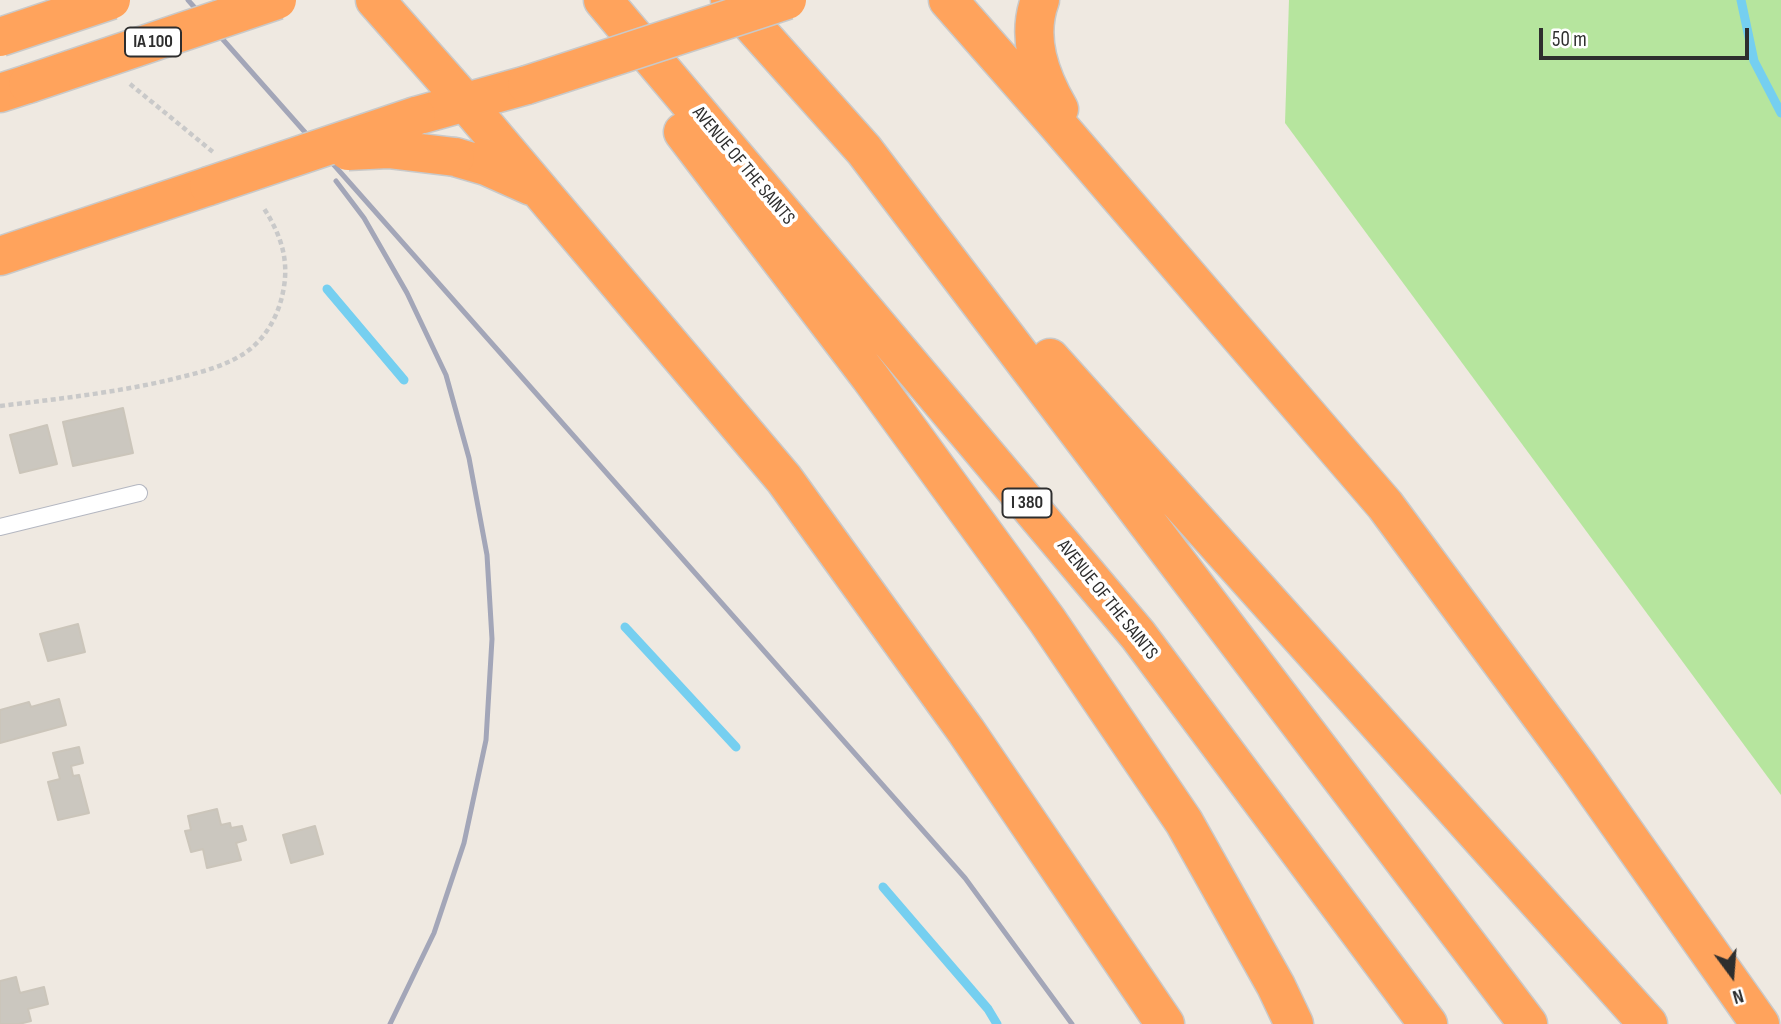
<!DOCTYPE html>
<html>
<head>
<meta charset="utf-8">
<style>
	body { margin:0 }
	#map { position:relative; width:1781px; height:1024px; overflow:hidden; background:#efe9e1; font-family:"Sofia Sans Condensed",sans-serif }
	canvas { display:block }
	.north { position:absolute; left:1697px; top:940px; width:70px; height:70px; -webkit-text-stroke:5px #fff; paint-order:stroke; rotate:164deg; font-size:19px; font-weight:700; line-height:28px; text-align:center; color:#2e2e2e }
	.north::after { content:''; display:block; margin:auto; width:24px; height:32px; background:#2e2e2e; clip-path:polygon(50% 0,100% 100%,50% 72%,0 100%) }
	.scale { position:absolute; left:1539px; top:28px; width:210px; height:32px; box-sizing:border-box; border:4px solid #2e2e2e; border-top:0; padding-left:9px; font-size:21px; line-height:24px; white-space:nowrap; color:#2e2e2e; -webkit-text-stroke:5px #fff; paint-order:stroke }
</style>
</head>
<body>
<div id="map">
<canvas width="1781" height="1024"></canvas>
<div class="north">N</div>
<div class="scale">50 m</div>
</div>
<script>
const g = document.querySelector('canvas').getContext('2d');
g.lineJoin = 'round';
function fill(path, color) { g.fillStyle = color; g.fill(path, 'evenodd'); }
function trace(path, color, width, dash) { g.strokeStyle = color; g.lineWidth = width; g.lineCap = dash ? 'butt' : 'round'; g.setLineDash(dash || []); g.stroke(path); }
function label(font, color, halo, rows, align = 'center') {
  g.font = font + ' "Sofia Sans Condensed",sans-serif'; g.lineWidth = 7; g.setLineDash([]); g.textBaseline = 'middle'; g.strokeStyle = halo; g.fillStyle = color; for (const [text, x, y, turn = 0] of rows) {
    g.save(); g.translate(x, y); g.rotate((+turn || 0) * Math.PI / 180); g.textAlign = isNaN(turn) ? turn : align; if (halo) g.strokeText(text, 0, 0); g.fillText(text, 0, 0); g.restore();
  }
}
fill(new Path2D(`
	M1289 0H1781V795L1285 123Z`), '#b6e59e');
trace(new Path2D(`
	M1741 0 1754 61 1781 113
	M327 289 404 380
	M625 627 736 747
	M883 887 988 1009 997 1024`), '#75cff0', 9);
const building = new Path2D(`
	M123 408 133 453 73 466 63 422Z
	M47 425 57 464 20 473 10 435Z
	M78 624 85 652 48 661 40 634Z
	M59 699 66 725 0 743V710L29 702 31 707Z
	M79 747 83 763 71 766 73 776 79 775 89 813 58 820 48 782 60 779 53 753Z
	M217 809 221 825 230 823 231 828 242 826 246 840 236 843 241 860 207 868 203 849 191 852 185 831 191 830 188 816Z
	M315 826 323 854 291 863 283 835Z
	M16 977 20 993 44 987 48 1004 28 1009 31 1021 19 1024H0V981Z`);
fill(building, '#cbc7bf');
trace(building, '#cbc5ba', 2);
const service = new Path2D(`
	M0 527 139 493`);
const motorway = new Path2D(`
	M375 0 466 103 784 479 966 731 1165 1024
	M603 0 1138 635 1428 1024
	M730 0 864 150 1528 1024
	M948 0 1057 124 1385 505 1578 766 1760 1024
	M1040 0C1026 38 1040 76 1059 109
	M0 93 28 84
	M416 116 527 85
	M683 132 870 377 1047 620 1184 822 1276 986 1294 1024
	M455 157 486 166 531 186
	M0 256 209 186
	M1050 358 1648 1024`);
trace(service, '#b4b7c1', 18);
trace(motorway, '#c9c9c9', 41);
trace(new Path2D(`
	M130 84 213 152
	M0 406C57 399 113 393 169 380 193 374 218 369 240 356 263 343 278 318 283 292 290 259 280 233 263 207`), '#c9c9c9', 4.5, [5, 3.5]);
trace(service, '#fff', 16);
trace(motorway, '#ffa35c', 38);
trace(new Path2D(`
	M188 0 965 878 1072 1024
	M336 181 364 218 407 293 446 375 469 458 487 555 492 639 486 740 464 843 434 933 390 1024`), '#a3a6b8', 5);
const motorwayBridge = new Path2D(`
	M0 37 111 0
	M28 84 277 0
	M527 85 787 0
	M348 151 388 149 455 157
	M209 186 416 116`);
trace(motorwayBridge, '#c9c9c9', 41, []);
trace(motorwayBridge, '#ffa35c', 38);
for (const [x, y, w] of [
	[153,42,56],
	[1027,503,49]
]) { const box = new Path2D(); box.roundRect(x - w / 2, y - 14.5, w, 29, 5); g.fillStyle = '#fff'; g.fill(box); trace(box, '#2e2e2e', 2); }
label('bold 18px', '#2e2e2e', null, [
	["IA 100",153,42],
	["I 380",1027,503]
]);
label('19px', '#2e2e2e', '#fff', [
	["AVENUE OF THE SAINTS",743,166,50],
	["AVENUE OF THE SAINTS",1107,600,51]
]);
</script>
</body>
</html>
